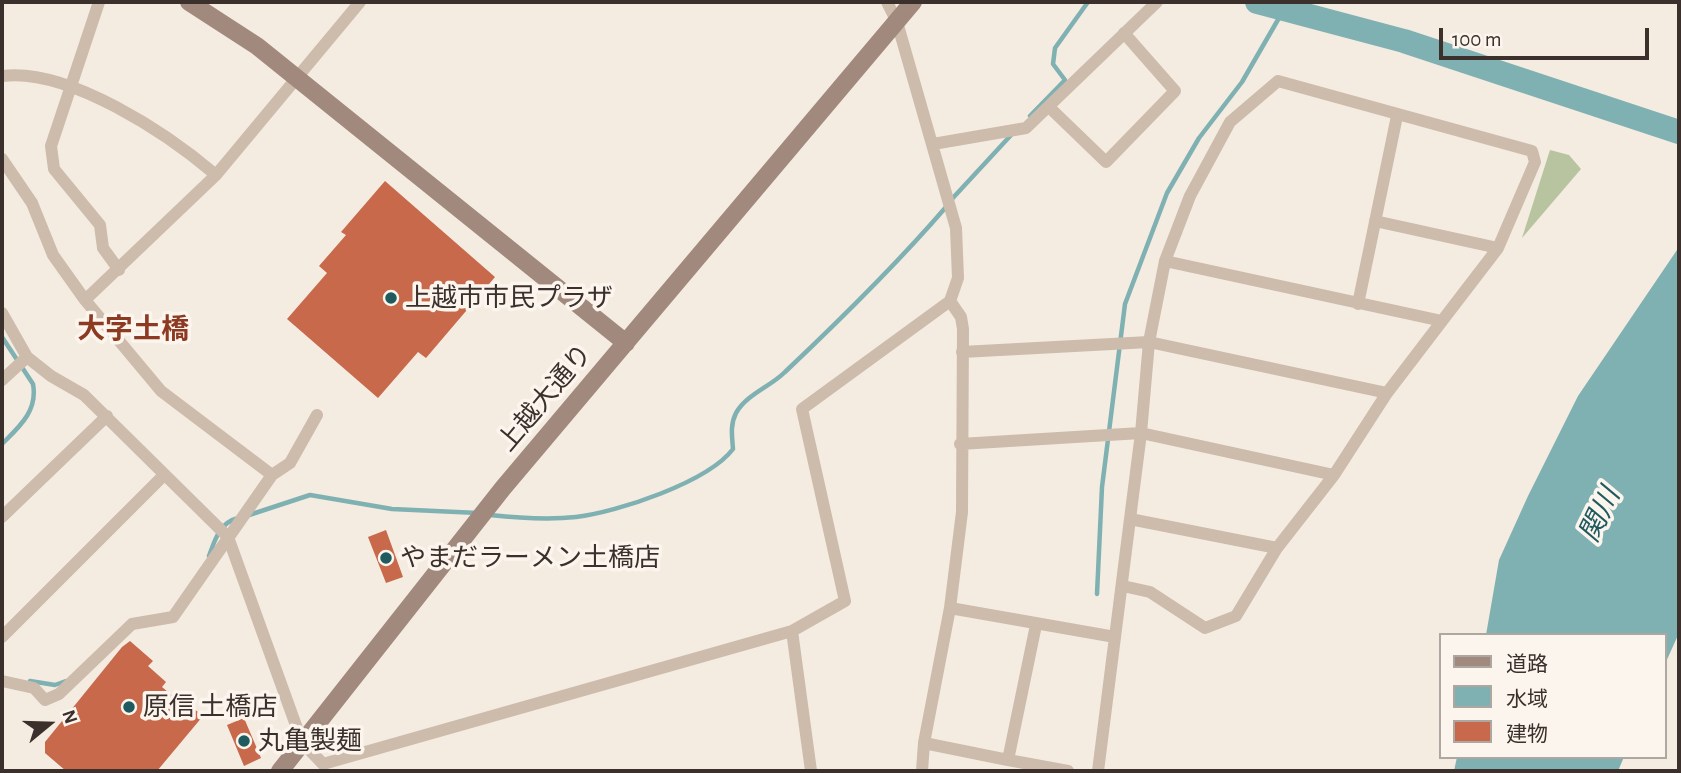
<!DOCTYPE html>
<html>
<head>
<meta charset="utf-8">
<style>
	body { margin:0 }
	#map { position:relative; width:1681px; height:773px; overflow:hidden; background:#f4ebe1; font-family:"Alegreya Sans","Noto Sans JP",sans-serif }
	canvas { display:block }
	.frame { position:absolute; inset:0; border:4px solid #3b302b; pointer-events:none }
	.legend { position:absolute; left:1439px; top:633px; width:228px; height:126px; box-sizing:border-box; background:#fbf5ee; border:2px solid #aea6a0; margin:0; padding:9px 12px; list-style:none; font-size:21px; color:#3b302b }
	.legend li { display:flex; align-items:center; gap:14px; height:35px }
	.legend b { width:35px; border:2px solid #aea6a0 }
	.north { position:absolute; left:14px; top:689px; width:70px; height:70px; -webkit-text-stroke:5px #fbf5ee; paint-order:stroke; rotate:71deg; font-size:19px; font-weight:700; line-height:28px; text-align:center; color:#3b302b }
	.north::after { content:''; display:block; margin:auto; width:24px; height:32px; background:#3b302b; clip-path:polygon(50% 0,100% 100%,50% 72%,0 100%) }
	.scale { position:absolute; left:1439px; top:28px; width:210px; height:32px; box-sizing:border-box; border:4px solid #3b302b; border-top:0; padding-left:9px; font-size:21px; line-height:24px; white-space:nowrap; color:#3b302b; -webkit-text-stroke:5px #fbf5ee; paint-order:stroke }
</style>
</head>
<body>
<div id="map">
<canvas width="1681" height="773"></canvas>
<div class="frame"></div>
<ul class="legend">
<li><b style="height:9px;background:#a18a7d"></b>道路</li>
<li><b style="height:19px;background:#7fb0b2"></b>水域</li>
<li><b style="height:19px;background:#c8694b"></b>建物</li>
</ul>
<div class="north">N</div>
<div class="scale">100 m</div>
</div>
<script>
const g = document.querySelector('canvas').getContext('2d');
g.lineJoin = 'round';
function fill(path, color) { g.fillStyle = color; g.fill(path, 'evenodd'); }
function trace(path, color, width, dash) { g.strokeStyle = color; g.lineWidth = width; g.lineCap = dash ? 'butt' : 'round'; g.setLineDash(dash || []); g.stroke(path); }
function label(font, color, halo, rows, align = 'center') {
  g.font = font + ' "Alegreya Sans","Noto Sans JP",sans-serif'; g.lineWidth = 7; g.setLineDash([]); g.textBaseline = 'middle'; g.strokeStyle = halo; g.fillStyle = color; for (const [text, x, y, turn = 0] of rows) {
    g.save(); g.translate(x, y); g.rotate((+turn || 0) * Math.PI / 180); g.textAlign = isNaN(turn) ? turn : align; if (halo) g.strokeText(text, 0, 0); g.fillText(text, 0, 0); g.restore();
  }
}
fill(new Path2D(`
	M1550 150 1569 155 1581 169 1522 238Z`), '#b8c4a0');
fill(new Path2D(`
	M1679 247V633L1665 664V635H1486L1499 560 1528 496 1578 396Z
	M1457 757H1624L1618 771H1454Z`), '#7fb0b2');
trace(new Path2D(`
	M1030 116 1065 80 1053 64 1055 48 1088 2
	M951 200 1012 134
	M2 337 33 384C38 411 19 427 2 444
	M490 515C518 518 548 520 576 517 618 512 708 482 733 449 732 436 730 425 736 413 747 394 770 387 785 372 841 319 896 265 946 207
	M246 516 310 495 392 509 478 513
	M209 556C215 540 219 523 238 518
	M1097 594 1102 487 1125 304 1167 193 1199 138 1242 82 1283 11
	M30 681 55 685 66 681`), '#7fb0b2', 4.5);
trace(new Path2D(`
	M1257 2 1404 41 1679 132`), '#7fb0b2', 24);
fill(new Path2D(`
	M385 181 495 277 426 358 418 352 378 398 287 319 327 273 319 266 346 235 341 232Z
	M386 530 403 577 386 583 368 537Z
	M130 641 153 661 148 666 166 682 162 687 187 708 189 705 203 716 157 771H66L45 753V742L122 647Z
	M244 718 261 758 244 766 227 725Z`), '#c8694b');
trace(new Path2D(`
	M99 2 51 146 54 169 100 225 103 248 119 270
	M2 76C68 67 168 134 216 175
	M1049 107 1106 162 1175 91 1124 33
	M933 144 1026 128 1157 2
	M2 159 32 203 53 255 85 300
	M1375 221 1498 248
	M1165 261 1190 196 1230 122 1278 81 1532 151 1535 162 1498 248 1442 321
	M950 301 961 317 963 329 962 512 950 608 1115 637 1098 771
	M1358 304 1397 116
	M2 313 27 357 51 376 84 395 228 537 302 742 323 764 792 631 845 601 802 409 950 301 958 278 956 228 897 22 887 2
	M962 352 1149 342 1165 261 1442 321 1387 393
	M2 380 27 357
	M960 444 1141 433 1130 519 1277 548 1334 475 1387 393 1149 342 1141 433 1334 475
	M272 475 290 463 317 415
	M2 517 107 416
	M1123 586 1150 592 1205 628 1236 616 1277 548
	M950 608 924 743 1008 760
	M1036 625 1008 760 1068 771
	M792 631 811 771
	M2 637 163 476
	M1115 637 1130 519
	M2 681 34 688 45 700 59 694 132 624 173 617 272 475 161 391 85 300 216 175 360 2
	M922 771 924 743`), '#cdbbac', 12);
trace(new Path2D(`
	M189 2 257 46 626 343
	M280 771 503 488 913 2`), '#a18a7d', 18);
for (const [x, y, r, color] of [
	[391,298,7,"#1f5a5e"],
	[386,558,7,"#1f5a5e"],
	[129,707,7,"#1f5a5e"],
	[244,741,7,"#1f5a5e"]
]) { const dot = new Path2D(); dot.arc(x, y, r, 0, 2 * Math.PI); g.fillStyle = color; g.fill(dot); trace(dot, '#fbf5ee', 2.5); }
label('26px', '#3b302b', '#fbf5ee', [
	["上越市市民プラザ",405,298],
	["やまだラーメン土橋店",400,558],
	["原信 土橋店",143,707],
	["丸亀製麺",258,741]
], 'left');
label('26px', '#3b302b', '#fbf5ee', [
	["上越大通り",545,398,-50]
]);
label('bold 28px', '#8c3b22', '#fbf5ee', [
	["大字土橋",133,330]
]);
label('italic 28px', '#1f5a5e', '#fbf5ee', [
	["関川",1600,515,-64]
]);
</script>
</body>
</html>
